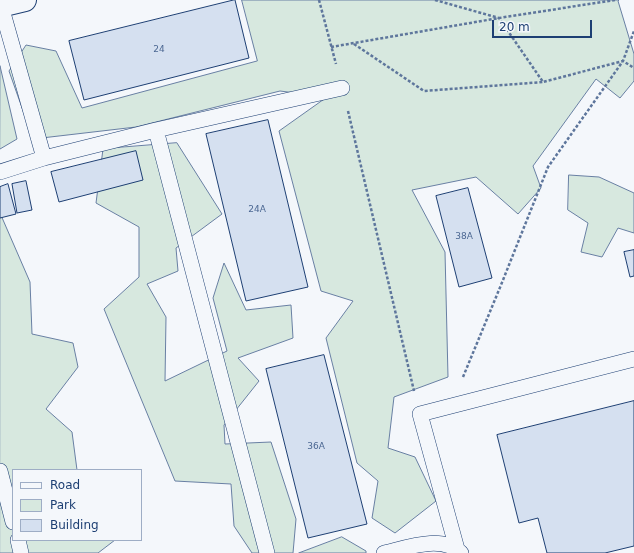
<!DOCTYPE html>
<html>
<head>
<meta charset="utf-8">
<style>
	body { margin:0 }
	#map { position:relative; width:634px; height:553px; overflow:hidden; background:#f4f7fb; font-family:"DejaVu Sans",sans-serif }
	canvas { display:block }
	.legend { position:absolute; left:12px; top:469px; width:130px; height:72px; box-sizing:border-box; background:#f4f7fb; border:1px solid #9eadc5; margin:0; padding:5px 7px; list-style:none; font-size:12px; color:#1d3f73 }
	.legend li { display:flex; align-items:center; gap:8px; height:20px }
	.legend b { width:20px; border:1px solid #9eadc5 }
	.scale { position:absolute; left:492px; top:20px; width:100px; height:18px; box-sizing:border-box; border:2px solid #1d3f73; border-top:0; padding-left:5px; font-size:12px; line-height:14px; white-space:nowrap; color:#1d3f73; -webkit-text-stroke:3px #f4f7fb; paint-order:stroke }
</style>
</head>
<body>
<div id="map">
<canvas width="634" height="553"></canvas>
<ul class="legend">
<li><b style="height:5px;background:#f4f7fb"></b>Road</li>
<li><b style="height:11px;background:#d7e8df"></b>Park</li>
<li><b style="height:11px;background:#d5e0f0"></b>Building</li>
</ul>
<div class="scale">20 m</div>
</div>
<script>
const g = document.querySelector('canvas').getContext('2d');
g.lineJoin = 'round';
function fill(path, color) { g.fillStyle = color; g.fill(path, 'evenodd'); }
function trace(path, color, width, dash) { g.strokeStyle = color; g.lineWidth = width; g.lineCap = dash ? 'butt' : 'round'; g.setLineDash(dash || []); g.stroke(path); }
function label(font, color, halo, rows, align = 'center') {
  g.font = font + ' "DejaVu Sans",sans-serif'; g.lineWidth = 3; g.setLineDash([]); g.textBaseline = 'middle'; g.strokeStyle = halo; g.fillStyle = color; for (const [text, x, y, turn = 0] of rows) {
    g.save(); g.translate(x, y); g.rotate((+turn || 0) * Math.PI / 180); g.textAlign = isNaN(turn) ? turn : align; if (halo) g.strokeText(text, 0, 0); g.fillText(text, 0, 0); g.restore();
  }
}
const green = new Path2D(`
	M242 0H619L618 1 634 54V81L620 98 596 79 533 166 541 188 518 214 476 177 412 190 445 252 448 377 394 397 388 448 415 457 436 501 395 533 372 518 378 481 357 463 326 338 353 301 321 291 279 131 327 97 280 91 136 127 33 139 9 71 26 45 56 51 82 108 257 61Z
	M0 66 17 139 0 149Z
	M177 143 222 214 176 248 178 271 147 284 166 317 165 381 227 351 213 298 224 263 246 310 291 305 293 338 238 358 259 381 224 425 225 444 271 442 296 519 293 553H252L234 526 231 484 175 481 104 309 139 277V227L96 203 103 149Z
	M569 175 599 177 634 193V233L618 228 602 257 581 252 588 223 568 210Z
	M0 213 30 282 32 334 73 343 78 367 46 409 72 432 77 470H13V540H115L98 553H0Z
	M342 537 366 551V553H299Z`);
fill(green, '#d7e8df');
trace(green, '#687fa3', 1);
const building = new Path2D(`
	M235 0 249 58 84 100 69 41Z
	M268 120 308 287 246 301 206 134Z
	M136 151 143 180 59 202 51 172Z
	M26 181 32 210 17 213 12 184Z
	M8 184 16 214 0 218V187Z
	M468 188 492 278 459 287 436 196Z
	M634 250V276L630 277 624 252Z
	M324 355 367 524 308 538 266 369Z
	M634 401V546L605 553H547L538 518 519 523 497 435Z`);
fill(building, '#d5e0f0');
trace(building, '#1d3f73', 1);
const lane = new Path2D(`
	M156 130 342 88
	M44 158 156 130 267 553
	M0 172 44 158 1 6
	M0 471 13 522
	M18 540 21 553
	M457 549 420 414 634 359
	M384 553C406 548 442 534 461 553`);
const street = new Path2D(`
	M0 6 25 0`);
trace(lane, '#1d3f73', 16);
trace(street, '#1d3f73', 24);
trace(new Path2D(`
	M319 0 336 64
	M435 0 499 18 543 82 623 61 634 68
	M354 44 424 91 543 82
	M331 47 499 18 615 0
	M348 111 414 391
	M463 377 501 285 548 167 623 61 634 31`), '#5e769c', 2.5, [3, 2]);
trace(lane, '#f4f7fb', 15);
trace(street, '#f4f7fb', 22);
label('9px', '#4b6792', null, [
	["24",159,50],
	["24А",257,210],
	["38А",464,237],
	["36А",316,447]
]);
</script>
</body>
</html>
